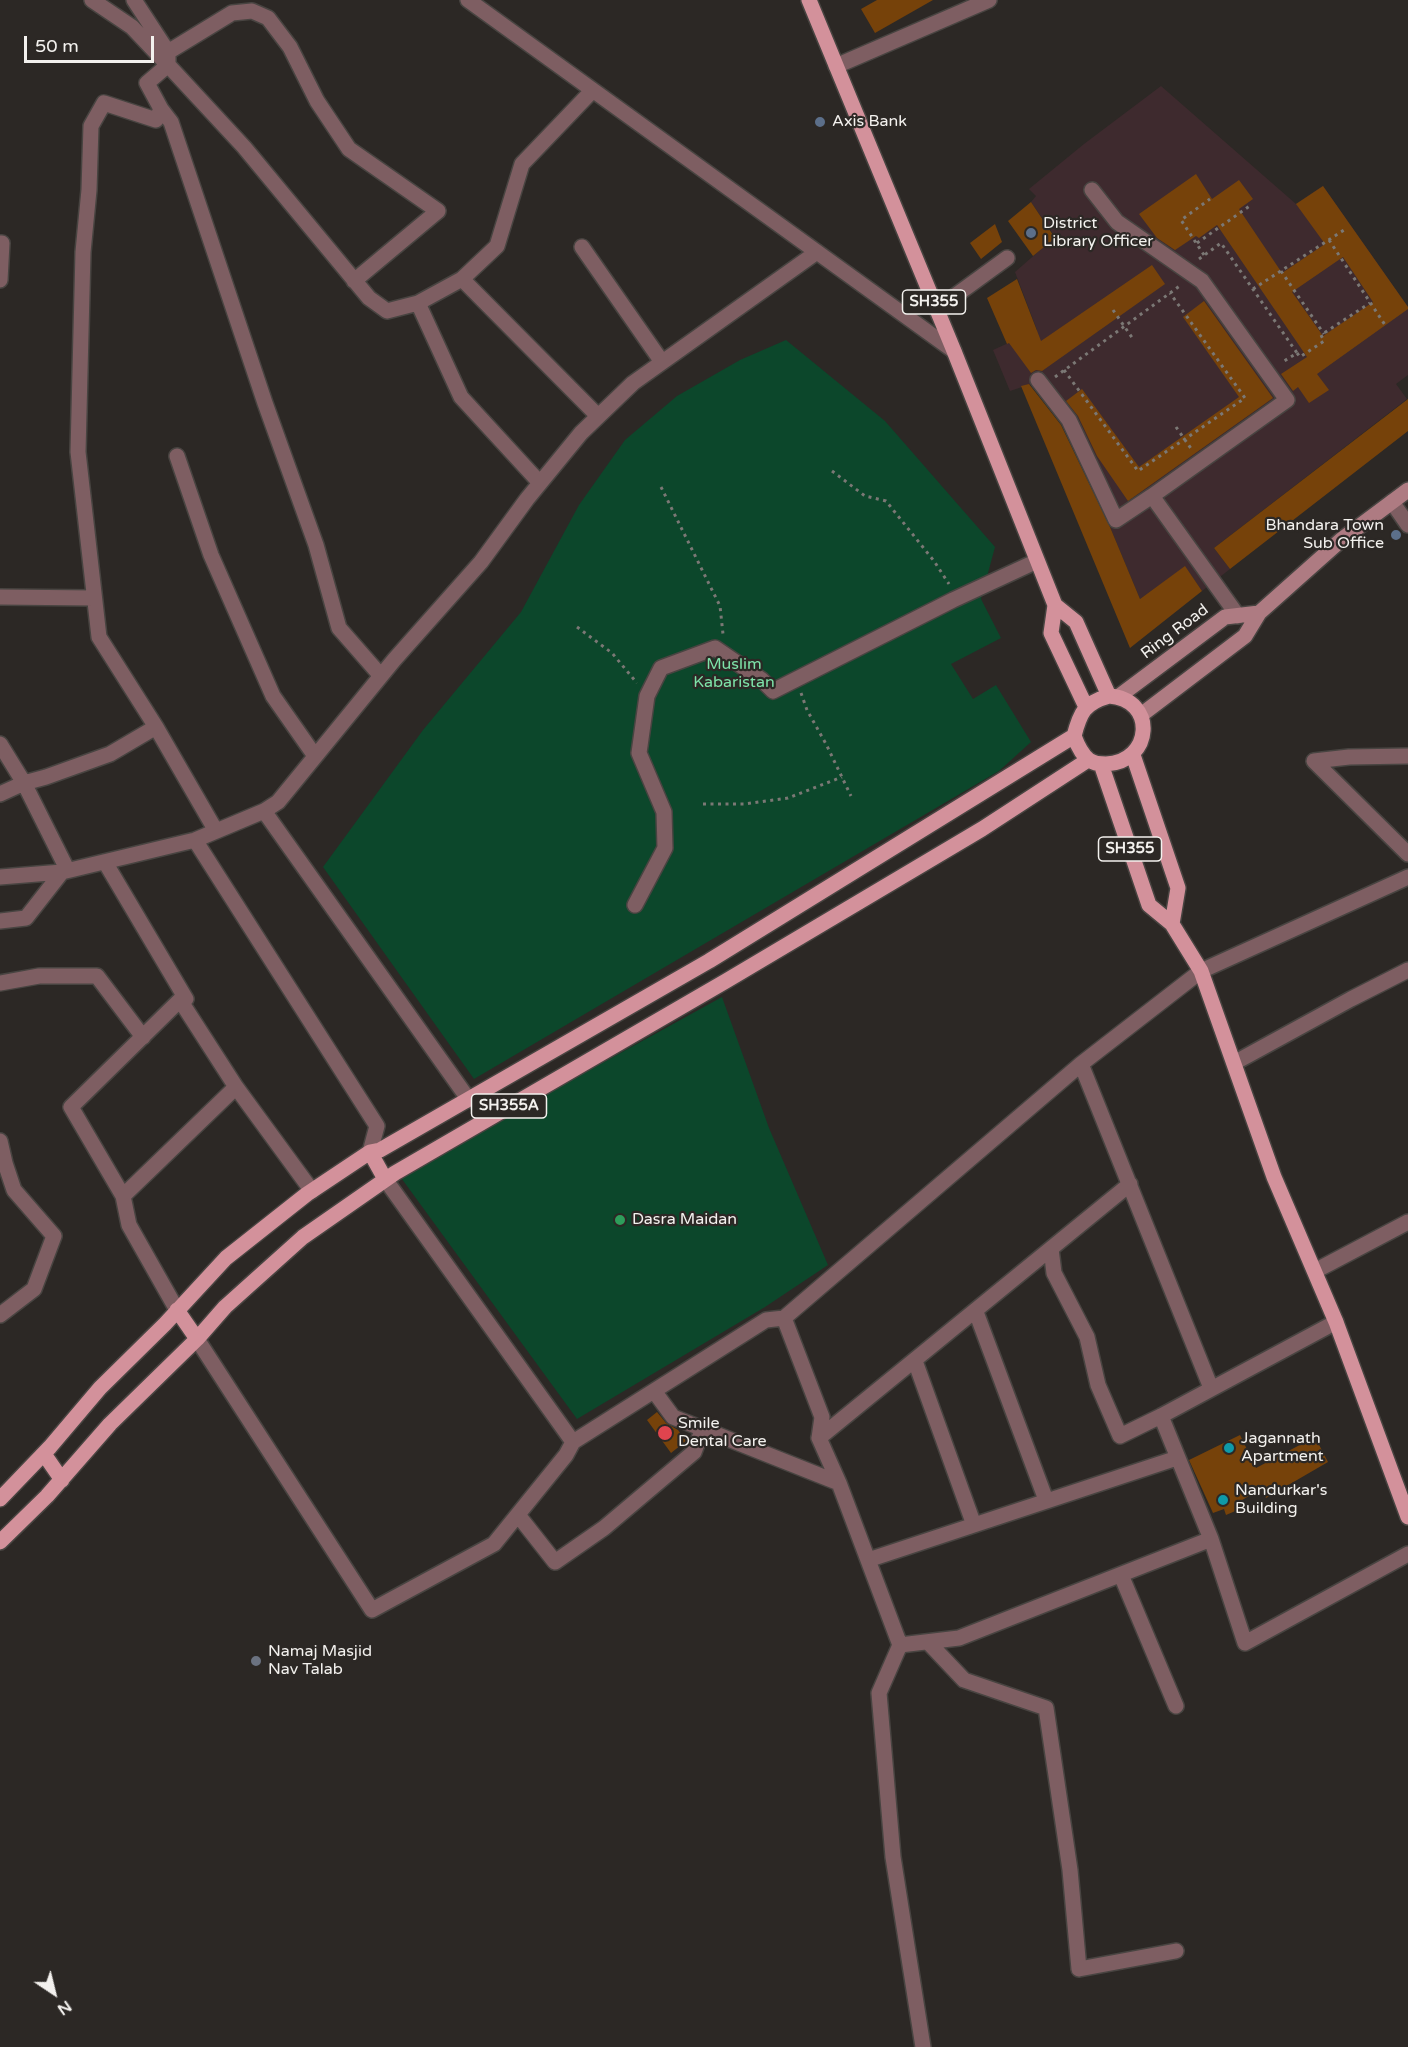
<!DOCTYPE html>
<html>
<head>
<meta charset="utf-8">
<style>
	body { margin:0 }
	#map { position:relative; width:1408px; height:2047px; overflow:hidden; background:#2c2825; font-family:"Varela Round",sans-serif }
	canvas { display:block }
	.north { position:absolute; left:24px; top:1963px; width:60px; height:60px; -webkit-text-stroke:4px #2c2825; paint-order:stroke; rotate:145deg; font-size:16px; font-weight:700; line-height:24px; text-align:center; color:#f3f1ee }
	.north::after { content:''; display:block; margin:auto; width:21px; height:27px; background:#f3f1ee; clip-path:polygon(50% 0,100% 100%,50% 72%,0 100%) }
	.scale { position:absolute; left:24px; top:36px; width:130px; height:27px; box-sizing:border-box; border:3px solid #f3f1ee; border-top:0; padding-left:8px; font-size:18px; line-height:21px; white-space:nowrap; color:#f3f1ee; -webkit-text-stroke:4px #2c2825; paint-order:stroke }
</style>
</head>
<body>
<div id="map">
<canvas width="1408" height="2047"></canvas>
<div class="north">N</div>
<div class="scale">50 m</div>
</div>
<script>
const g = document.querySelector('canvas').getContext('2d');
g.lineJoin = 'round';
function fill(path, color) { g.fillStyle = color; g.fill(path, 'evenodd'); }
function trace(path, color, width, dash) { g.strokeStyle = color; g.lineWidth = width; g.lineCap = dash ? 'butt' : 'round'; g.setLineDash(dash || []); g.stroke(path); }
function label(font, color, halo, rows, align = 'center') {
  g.font = font + ' "Varela Round",sans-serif'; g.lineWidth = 4.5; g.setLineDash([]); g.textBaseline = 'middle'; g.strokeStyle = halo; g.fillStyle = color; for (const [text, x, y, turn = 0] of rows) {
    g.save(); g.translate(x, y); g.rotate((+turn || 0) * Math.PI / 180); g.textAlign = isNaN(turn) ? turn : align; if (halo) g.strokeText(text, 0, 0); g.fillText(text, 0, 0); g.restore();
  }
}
fill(new Path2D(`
	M1161 86 1296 204 1323 186 1408 307V375L1396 384 1407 399 1214 548 1230 569 1202 591 1185 567 1140 599 1069 429 1034 383 1010 391 993 350 1037 330 1015 272 1055 237 1031 202 1036 196 1029 189 1084 144Z`), '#3e2a2e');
fill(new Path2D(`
	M786 340 885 421 995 547 981 599 1001 638 951 664 973 699 996 685 1031 742 999 771 474 1079 323 867 423 730 521 612 579 505 625 440 677 396 740 360Z
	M722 997 769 1128 828 1265 765 1307 577 1419 399 1175Z`), '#0c472b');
fill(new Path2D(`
	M877 0H933L875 33 861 9Z
	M1196 174 1212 199 1239 180 1253 199 1239 209 1282 273 1325 244 1296 204 1323 186 1408 307V309L1317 374 1329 390 1309 403 1298 387 1293 391 1281 374 1307 357 1217 225 1199 238 1196 236 1175 250 1157 238 1139 214ZM1343 257 1373 302 1323 336 1292 292Z
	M1031 202 1055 238 1033 256 1008 221Z
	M995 224 1002 242 981 259 970 243Z
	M1152 265 1165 284 1042 371 1036 370 1031 373 1009 343 1007 344 987 298 1017 279 1041 341Z
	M1204 301 1273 398 1128 501 1097 456 1078 416 1066 401 1082 389 1139 467 1239 397 1183 317Z
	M1029 384 1061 425 1110 527 1140 599 1185 566 1202 591 1130 648 1021 386Z
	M1408 399V431L1230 569 1214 548Z
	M657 1412 666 1423 678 1430 686 1441 671 1453 647 1420Z
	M1240 1435 1256 1468 1315 1437 1328 1462 1266 1498 1261 1489 1237 1503 1240 1509 1226 1515 1224 1509 1213 1513 1189 1460Z`), '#76420a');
const street = new Path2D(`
	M92 0 132 27 168 65 244 147 369 298 387 311 418 303 462 279 497 246 522 164 592 91
	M134 0 168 52V65L147 83 161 109 156 120 104 103 91 126 89 190 83 252 78 452 99 637 156 727 110 754 46 777 24 783 66 867 62 872 195 840 264 811 278 802 394 660 481 562 527 499 581 433 633 383 817 252
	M468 0 954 351
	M168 52 232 13 252 11 268 18 290 47 317 101 349 149 438 211 354 281
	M836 66 989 0
	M161 109 171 122 265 403 316 545 339 628 381 676
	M1092 190 1117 222 1202 281 1287 400 1152 496 1238 616
	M0 243H2L0 280
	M582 247 662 362
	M462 279 598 416
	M418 303 461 397 540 483
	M937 309 1007 258
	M1038 380 1069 420 1116 520 1152 496
	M177 456 211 555 273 696 315 756
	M1392 502 1408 525
	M0 597 94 598
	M156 727 216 831
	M0 744 24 783 0 794
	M1408 756 1349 757 1314 761 1408 854
	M264 811 469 1100
	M195 840 377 1126 370 1152
	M105 862 186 999 180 1000
	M0 877 62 872 26 918 0 921
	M635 905 665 848 664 812 639 753 647 696 661 668 715 648 762 680 773 691 953 600 1037 561
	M0 983 39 976H97L143 1037
	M1234 1063 1351 999 1408 970
	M1081 1064 1211 1388
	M0 1141 5 1163
	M0 1163H5L14 1190 54 1236 34 1289 0 1315
	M385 1179 573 1442 766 1320 784 1318
	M123 1196 236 1087
	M1051 1249 1054 1273 1087 1337 1098 1385 1120 1436 1161 1416 1336 1322
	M1315 1271 1408 1222
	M177 1310 129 1225 123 1196 71 1107 180 1000 236 1087 312 1191
	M976 1312 1046 1500
	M197 1339 372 1610 494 1544 566 1455 573 1442
	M915 1361 974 1525
	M654 1391 673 1417 839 1483 819 1438 1130 1184
	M819 1438 822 1417 784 1318 1081 1064 1201 971 1408 877
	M839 1483 900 1645 959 1638 1211 1539 1161 1416
	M518 1515 555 1562 604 1528 694 1452 703 1428
	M1211 1539 1245 1643 1408 1554
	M868 1560 1177 1458
	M1121 1575 1176 1706
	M928 1642 964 1680 1046 1708 1070 1870 1079 1969 1176 1951
	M900 1645 879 1693 893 1857 923 2047`);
const secondary = new Path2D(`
	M1118 697 1225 617 1259 613
	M1141 715 1245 636 1259 613 1341 540 1408 490`);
const primary = new Path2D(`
	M809 0 954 351 1055 605 1051 633 1086 707
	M1055 605 1076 622 1109 696
	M1109 696C1157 699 1153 762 1106 764 1101 764 1093 763 1089 760 1082 755 1077 744 1074 736 1080 713 1084 703 1109 696Z
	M1133 755 1178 888 1172 924
	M1101 764 1149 905 1172 924 1201 971 1274 1177 1336 1322 1408 1517
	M370 1152 385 1179
	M177 1310 197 1339
	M44 1454 62 1480
	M0 1499 50 1447 100 1388 165 1324 226 1258 307 1194 370 1152 380 1150 709 961 1074 736
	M0 1542 47 1496 110 1424 197 1339 225 1307 303 1237 395 1173 726 981 982 829 1088 760`);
trace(street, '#484441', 18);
trace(secondary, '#484441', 18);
trace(primary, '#484441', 18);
trace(new Path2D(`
	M1329 240 1385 325
	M1197 243 1251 205
	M1204 255 1181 220 1210 199
	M1199 259 1221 243 1297 353 1281 363
	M1281 271 1324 334
	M1253 289 1344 230
	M1113 310 1133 339
	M1297 353 1300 357 1324 341 1321 335 1370 303
	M1064 370 1138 471 1245 398 1170 293
	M1055 377 1181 285
	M1176 427 1192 450
	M832 471 865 496 886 501 934 561 949 584
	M661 487 720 606 723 634
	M577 627 612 653 637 683
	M801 693 807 710 826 744 851 796
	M703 804H744L788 798 842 777`), '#7b7875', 3, [3, 4.5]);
trace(street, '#7e5e62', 15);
trace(secondary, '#ae7b82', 15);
trace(primary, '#d3919b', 15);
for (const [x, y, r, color] of [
	[820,122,6,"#5c6f8a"],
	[1031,233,6,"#5c6f8a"],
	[1396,535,6,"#5c6f8a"],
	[620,1220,6,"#2e9e5b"],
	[665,1433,8,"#e0444e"],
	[1229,1448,6,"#0f9aa8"],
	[1223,1500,6,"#0f9aa8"],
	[256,1661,6,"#6b7280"]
]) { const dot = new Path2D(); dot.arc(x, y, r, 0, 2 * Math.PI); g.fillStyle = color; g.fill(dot); trace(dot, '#2c2825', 2); }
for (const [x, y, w] of [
	[934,302,63],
	[1130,849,63],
	[509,1106,75]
]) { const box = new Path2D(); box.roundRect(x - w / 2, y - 12, w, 24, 4.5); g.fillStyle = '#2c2825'; g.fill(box); trace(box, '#f3f1ee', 1.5); }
label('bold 15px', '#f3f1ee', null, [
	["SH355",934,302],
	["SH355",1130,849],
	["SH355A",509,1106]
]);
label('16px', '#f3f1ee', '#2c2825', [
	["Axis Bank",832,122],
	["District",1043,224],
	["Library Officer",1043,242],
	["Bhandara Town",1384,526,"right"],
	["Sub Office",1384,544,"right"],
	["Dasra Maidan",632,1220],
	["Smile",678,1424],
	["Dental Care",678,1442],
	["Jagannath",1241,1439],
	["Apartment",1241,1457],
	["Nandurkar's",1235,1491],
	["Building",1235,1509],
	["Namaj Masjid",268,1652],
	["Nav Talab",268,1670]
], 'left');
label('16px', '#f3f1ee', '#2c2825', [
	["Ring Road",1175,632,-37]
]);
label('16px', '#7ee3a9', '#2c2825', [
	["Muslim",734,665],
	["Kabaristan",734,683]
]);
</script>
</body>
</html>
